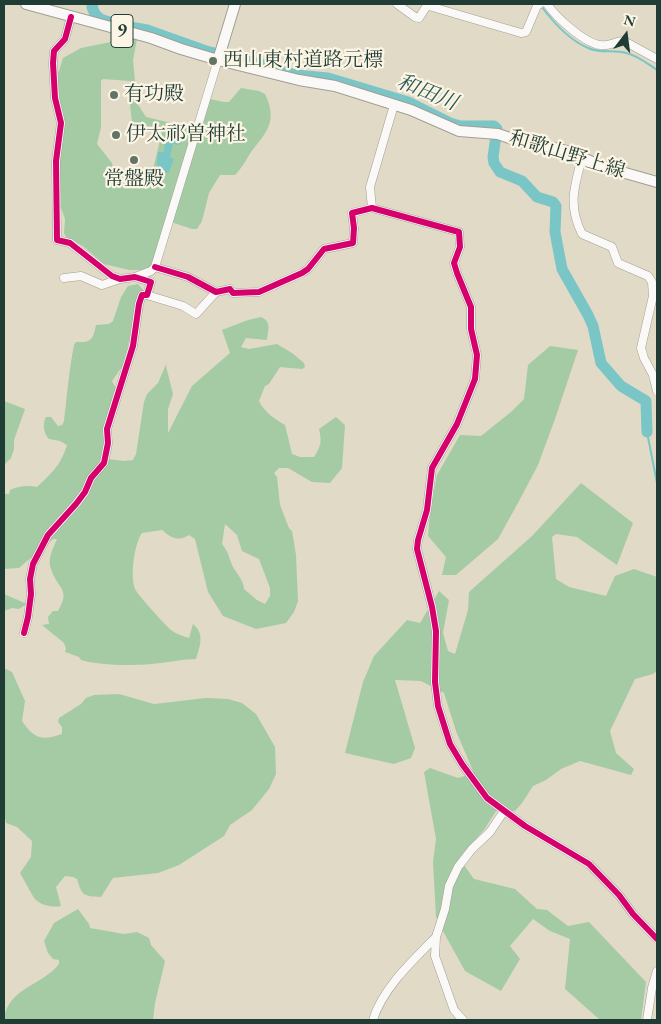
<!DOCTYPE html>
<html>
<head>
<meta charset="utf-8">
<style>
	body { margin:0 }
	#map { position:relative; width:661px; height:1024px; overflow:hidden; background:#e1dac7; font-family:"EB Garamond",serif }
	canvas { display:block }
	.frame { position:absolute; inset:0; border:5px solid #1f3d34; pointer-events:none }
	.north { position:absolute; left:601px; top:10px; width:50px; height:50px; -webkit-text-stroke:4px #fcf5e5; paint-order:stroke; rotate:15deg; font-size:14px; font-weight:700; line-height:20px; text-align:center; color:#1f3d34 }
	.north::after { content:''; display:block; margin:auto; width:18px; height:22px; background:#1f3d34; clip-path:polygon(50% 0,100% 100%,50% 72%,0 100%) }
</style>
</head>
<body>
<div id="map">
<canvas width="661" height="1024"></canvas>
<div class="frame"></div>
<div class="north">N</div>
</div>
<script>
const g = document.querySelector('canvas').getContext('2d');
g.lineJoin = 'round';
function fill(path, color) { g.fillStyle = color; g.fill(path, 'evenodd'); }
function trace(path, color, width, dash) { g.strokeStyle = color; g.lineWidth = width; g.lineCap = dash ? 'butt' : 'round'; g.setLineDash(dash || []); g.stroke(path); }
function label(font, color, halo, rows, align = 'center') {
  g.font = font + ' "EB Garamond","Noto Serif JP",serif'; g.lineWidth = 4.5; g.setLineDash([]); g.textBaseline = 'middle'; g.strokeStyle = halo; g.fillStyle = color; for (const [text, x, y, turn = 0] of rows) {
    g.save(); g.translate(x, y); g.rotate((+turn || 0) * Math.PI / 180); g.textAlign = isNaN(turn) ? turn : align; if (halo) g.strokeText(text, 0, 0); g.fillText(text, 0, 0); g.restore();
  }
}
fill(new Path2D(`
	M116 35 137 39 133 60 137 103 146 117 193 128 152 265 149 270H129L104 264 83 246 66 237 64 233 65 219 59 202V155L65 123 57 92 56 72 59 71 63 58 81 48 111 42ZM103 79 130 81 131 83 130 105 132 122 161 130 162 132 149 186 146 188 116 181 112 163 97 144 101 127V81Z
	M241 88 259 91 265 94C278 121 267 132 251 152 246 160 242 168 235 175H220L209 193 202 221 197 229H192L174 223 172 222 210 99 224 102H229Z
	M138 284 143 290 139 326 130 336 124 364 112 381 117 390 107 442V459L124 461 133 460 136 454 144 402 147 394 158 383 167 362 166 366 173 394 168 409V433L192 386 230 353 222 330 248 320 261 317C272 322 268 330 267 340L246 338 241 347 249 349 277 344 292 353 304 363 305 367 302 369 280 367 269 384 265 386 259 401C264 412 275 419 285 425L292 454 300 457H314C321 446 322 441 319 429L336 417 345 425 342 468 330 483 312 482 288 468H279L274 473 277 477 280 505 289 528 292 531 296 555 298 601 294 612 286 623 256 629 223 616 208 592 195 539 189 535C178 542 171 538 162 530L142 533C134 544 130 577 135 589 137 594 167 627 171 630 176 634 183 636 189 638L193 624C205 634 200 646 196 659 183 659 172 662 160 663 140 666 100 666 81 660L79 657 65 652 66 648 64 643 42 625 49 624 48 617 53 611H58C71 588 58 590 51 569 47 559 53 549 57 539H53L19 568 4 569V494H9L10 490C18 486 29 485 37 487 52 473 61 465 67 445L60 441 49 439C44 434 42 424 46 417H51L58 426 62 425 64 421C67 396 69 370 74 345L76 342C92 343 93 339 96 325L109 324 113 321 121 297 128 286ZM225 524 237 535 242 551 259 559 270 588V596L265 604 257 600 244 589C244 581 237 574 233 567 228 557 230 554 222 544Z
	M550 346 578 350 555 419 538 465 519 501 498 539 456 575H442L446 557 428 536 430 514 437 475 460 435 481 436 511 412 524 399 528 365Z
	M4 401 25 409 14 440V449L11 458 4 465Z
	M581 483 633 523 617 565 577 537 556 534 552 537 556 579 569 587 606 596 615 576 634 569 657 577V671L653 674 635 679 610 731 616 753 634 769 631 775 580 761 561 769 546 780 533 786 522 803 515 811H496L484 830 459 858 474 879 515 889 537 909 547 910 568 926 589 922 646 982 641 1020H600L565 989 570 939 550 931 533 919 510 946 520 959 501 991 465 971 444 933 436 917 433 862 436 839 424 772 430 768 458 778 474 773 456 731 444 693 421 681 395 680 415 748 411 758 394 764 345 753 363 682 374 656 407 620 420 623 439 591 449 600 443 633 448 651 455 654 468 610 469 592 532 536Z
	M4 594 27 604 19 609 12 608 4 611Z
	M4 668 12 672 25 701 22 721C34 739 42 741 62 734V727L58 722 59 718 81 704 86 698 94 695 119 694 154 704 206 698 228 699 242 703 256 714 275 747 276 774 269 789 252 810 230 825 224 836 179 865 158 873 113 878 101 897C83 896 82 896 77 879L73 877 65 876 56 887 61 906C52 908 40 905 34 898L20 873 31 857 32 841 17 827 6 823 4 814Z
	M78 909 89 924 90 928 124 934 137 932 149 938 151 945 165 961 155 1003 153 1020H4C7 988 42 986 59 964V960L53 959 48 953 44 941 54 923Z`), '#a4cba4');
fill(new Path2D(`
	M168 126 181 129 183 133 180 145 173 144 170 157 174 159 169 172 167 173 159 169 157 163 158 152H164C166 143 163 136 166 127Z`), '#7ac5c6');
trace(new Path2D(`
	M541 6C553 22 569 40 588 48 600 54 614 49 626 53 637 55 648 64 657 70
	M647 432 657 483`), '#7ac5c6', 2);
trace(new Path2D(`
	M93 4 92 7 95 14 100 19 118 25 147 30 206 51 265 65 295 75 328 78 408 102 450 123 460 126H494L497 129 493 157 494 163 500 172 522 181 537 197 553 202 556 206 555 232 562 269 588 315 593 326 601 363 621 386 646 401 647 432`), '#7ac5c6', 11);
const minor = new Path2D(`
	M397 4 415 17 419 18 426 7 430 4
	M547 4C556 17 584 43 600 45 608 47 616 41 624 41L657 59
	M429 6 521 33 526 32 537 6 540 4
	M582 158C574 187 568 206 582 234L612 247 618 263 648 276 652 282 653 296 641 348 644 358 653 375 657 391
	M372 208 370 187 394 105
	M155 267 188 277 216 292 230 289 233 293 259 292 302 273 308 269 324 249 353 243 354 228 352 213 372 208 459 232 460 247 454 263 457 273 471 307V329L477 355 475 379 457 424 432 468 427 510 418 540 417 549 432 607 436 631 435 682 438 706 450 744 462 764 487 798 525 826 589 864 619 895 633 914 657 939
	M135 277 151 271 155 267 218 60
	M64 278 81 276 102 285 120 279
	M147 295 183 306 196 314 216 292
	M24 633 28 617 31 594 30 579 33 564 48 535 76 504 85 492 91 478 104 463 108 443 107 429 133 346 139 304 142 295H147L151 282 135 277 120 279 112 276 70 243 57 240 56 161 61 123 55 98 53 63 54 51 65 39 71 17
	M373 1020C382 989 414 959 436 937
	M463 1020 454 1010 435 956 436 937 445 909 449 886 458 867 472 849 490 832 504 811
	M647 1020 652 988 657 971`);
const major = new Path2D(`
	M26 4 151 38 181 49 218 60 299 80 335 86 411 110 459 131 498 134 524 143 538 144 567 151 604 167 657 182
	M218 60 235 4`);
trace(minor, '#a09f94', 9);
trace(major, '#a09f94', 12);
trace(minor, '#faf9f7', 8);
trace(major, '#faf9f7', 10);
trace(new Path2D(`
	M155 267 188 277 216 292 230 289 233 293 259 292 302 273 308 269 324 249 353 243 354 228 352 213 372 208 459 232 460 247 454 263 457 273 471 307V329L477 355 475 379 457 424 432 468 427 510 418 540 417 549 432 607 436 631 435 682 438 706 450 744 462 764 487 798 525 826 589 864 619 895 633 914 657 939
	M24 633 28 617 31 594 30 579 33 564 48 535 76 504 85 492 91 478 104 463 108 443 107 429 133 346 139 304 142 295H147L151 282 135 277 120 279 112 276 70 243 57 240 56 161 61 123 55 98 53 63 54 51 65 39 71 17`), '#d6006c', 6);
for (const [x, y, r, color] of [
	[213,61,5,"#637467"],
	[114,95,5,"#637467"],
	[116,135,5,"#637467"],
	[134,160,5,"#637467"]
]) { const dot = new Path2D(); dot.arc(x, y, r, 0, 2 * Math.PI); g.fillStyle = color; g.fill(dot); trace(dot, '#fcf5e5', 2); }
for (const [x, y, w] of [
	[122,31,22]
]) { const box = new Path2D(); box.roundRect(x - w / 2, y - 16.5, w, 33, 4); g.fillStyle = '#fcf5e5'; g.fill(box); trace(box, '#1f3d34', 1); }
label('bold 19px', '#1f3d34', null, [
	["9",122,31]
]);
label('20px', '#1f3d34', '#fcf5e5', [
	["西山東村道路元標",223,61],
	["有功殿",124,95],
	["伊太祁曽神社",126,135],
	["常盤殿",134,180,"center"]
], 'left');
label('20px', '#1f3d34', '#fcf5e5', [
	["和歌山野上線",567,155,17]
]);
label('italic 21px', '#2b5d58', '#fcf5e5', [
	["和田川",427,93,22]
]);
</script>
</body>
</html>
